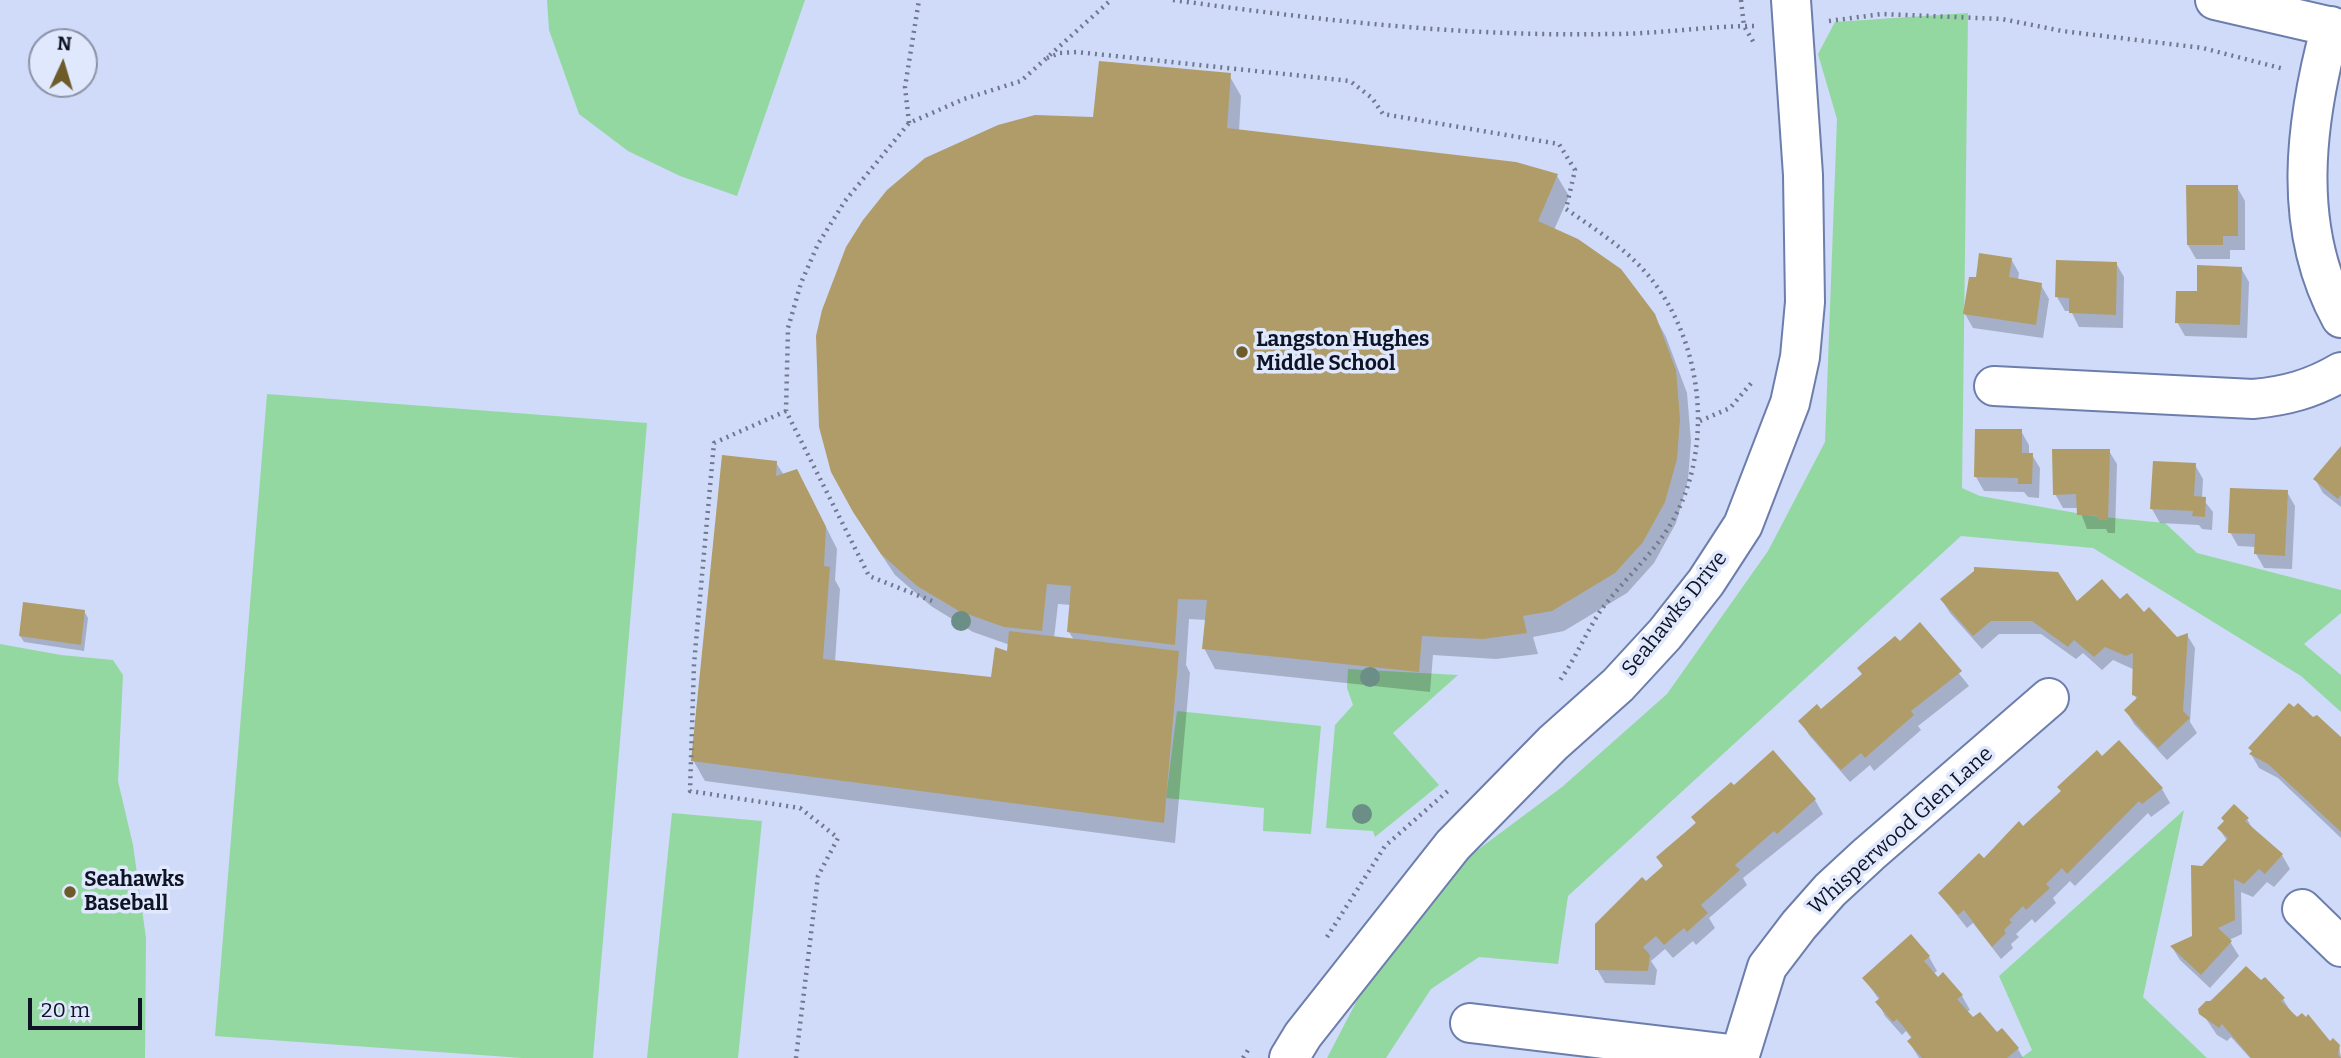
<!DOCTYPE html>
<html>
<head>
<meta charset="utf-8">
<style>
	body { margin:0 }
	#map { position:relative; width:2341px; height:1058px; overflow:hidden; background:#cfdbf9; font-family:Bitter,serif }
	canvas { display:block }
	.north { position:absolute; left:28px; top:28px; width:70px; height:70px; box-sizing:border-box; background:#e0e8fd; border:2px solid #8c93a7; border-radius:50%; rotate:4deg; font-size:19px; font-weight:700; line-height:28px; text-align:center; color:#0e1425 }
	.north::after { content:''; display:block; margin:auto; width:24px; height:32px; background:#6d5b29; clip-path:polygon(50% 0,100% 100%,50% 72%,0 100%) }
	.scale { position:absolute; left:28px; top:998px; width:114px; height:32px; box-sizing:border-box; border:4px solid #0e1425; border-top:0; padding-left:9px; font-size:21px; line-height:24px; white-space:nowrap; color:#0e1425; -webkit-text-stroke:5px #e0e8fd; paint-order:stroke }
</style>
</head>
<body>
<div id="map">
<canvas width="2341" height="1058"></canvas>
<div class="north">N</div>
<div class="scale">20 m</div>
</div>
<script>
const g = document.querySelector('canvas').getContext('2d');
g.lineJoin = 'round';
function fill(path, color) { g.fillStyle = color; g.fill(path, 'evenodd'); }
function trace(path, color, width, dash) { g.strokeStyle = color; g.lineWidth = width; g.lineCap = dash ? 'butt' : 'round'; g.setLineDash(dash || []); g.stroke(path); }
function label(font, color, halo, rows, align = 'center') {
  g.font = font + ' Bitter,serif'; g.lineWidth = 7; g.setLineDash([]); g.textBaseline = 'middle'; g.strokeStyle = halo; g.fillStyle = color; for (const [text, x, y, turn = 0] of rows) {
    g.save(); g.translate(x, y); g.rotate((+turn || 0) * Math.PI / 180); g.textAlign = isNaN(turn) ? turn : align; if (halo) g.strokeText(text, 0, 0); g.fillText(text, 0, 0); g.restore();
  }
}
fill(new Path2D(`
	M547 0H805L737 196 680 176 628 151 579 114 549 30Z
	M1968 13 1962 488 1980 496 2093 516 2165 523 2197 553 2341 590V613L2304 644 2341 675V712L2301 676 2093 548 1961 536 1568 896 1558 964 1479 957 1431 989 1386 1058H1327L1378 960 1452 869 1562 787 1667 694 1768 551 1825 442 1837 119 1818 54 1835 22Z
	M267 394 647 423 593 1058H522L215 1036Z
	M0 644 61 655 113 660 123 675 118 781 133 845 146 938 145 1058H0Z
	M1348 669 1458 675 1393 733 1439 785 1375 837 1373 831 1326 828 1335 725 1353 705 1347 688Z
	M1177 711 1321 726 1311 834 1263 831 1264 808 1166 798Z
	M2184 810 2143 997 2207 1058H2021L2032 1050 1999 976Z
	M672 813 762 821 738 1058H647Z`), '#94d8a1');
fill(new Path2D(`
	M1229 75 1241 96 1239 131 1557 176 1569 196 1554 230 1654 315 1666 337 1687 393 1691 441 1688 480 1676 523 1654 563 1627 593 1564 631 1533 637 1538 654 1496 659 1433 655 1430 692 1215 669 1204 648 1206 620 1189 619 1186 665 1190 673 1175 843 705 781 693 760 776 463 784 475 808 491 837 549 835 580 840 589 835 662 993 679 1009 654 1010 645 973 632 931 606 895 575 867 533 854 512 821 427 818 336 1094 119ZM1058 604 1071 605 1069 632 1074 640 1054 638Z
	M2237 187 2245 201V250H2230V259H2196L2188 245Z
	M2011 259 2019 273 2018 280 2041 285 2049 299 2043 338 1973 328 1965 314 1978 279Z
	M2116 263 2124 277 2123 328 2079 327 2071 311H2065L2057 297Z
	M2241 268 2249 282 2247 338 2185 336 2177 322 2198 293Z
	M2021 431 2029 445V455H2032L2040 468 2039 498 2028 497 2024 492 1984 491 1976 477Z
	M2341 448V507L2323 493 2315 479Z
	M2109 451 2117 464 2115 533H2108L2106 529H2087L2079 508H2063L2055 494Z
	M2195 465 2203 479 2202 498 2213 512 2212 530 2202 529 2199 525 2160 523 2152 509Z
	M2287 492 2295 506 2292 569 2264 568 2256 554V547L2238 546 2230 532Z
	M1942 600 2077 604 2120 602 2177 639 2187 635 2195 648 2190 722 2197 733 2167 760 2134 724 2126 710 2137 700 2134 694 2135 670 2113 660 2102 670 2083 653 2076 659 2041 634H1999L1982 649 1950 613Z
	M84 611 88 618 84 651 24 642 20 636Z
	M1920 625 1969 686 1918 726 1921 730 1874 771 1870 765 1850 782 1809 735 1801 721 1821 711Z
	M2341 739V838L2278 778 2259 768 2251 754Z
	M2119 742 2162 789 2170 803 2151 817 2148 813 2075 886 2070 881 2053 898 2056 903 2035 923 2032 919 2016 934 2019 937 2011 944 2013 948 2001 959 1973 923 1967 928 1940 894 2023 828Z
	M1773 753 1815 800 1823 814 1743 878 1747 885 1709 918 1715 928 1696 945 1693 941 1673 958 1665 949 1651 961 1657 970 1655 985 1605 983 1597 969 1646 883 1664 868 1658 857Z
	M2247 819 2254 831 2282 855 2290 869 2274 887 2267 882 2253 897 2241 892 2242 934 2229 940 2239 956 2210 988 2180 960 2172 947 2193 937 2203 867 2227 841 2219 828Z
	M1911 937 1929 957 1937 971 1933 974 1962 996 1970 1010 1966 1012 1973 1019 2018 1049 2023 1058H1919L1909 1042 1912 1039 1906 1031 1902 1035 1885 1016 1878 1002 1880 1001 1864 978Z
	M2246 968 2283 999 2291 1012 2330 1044 2339 1046 2341 1058H2250L2231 1037 2227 1041 2217 1035 2200 1010Z`), '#0003');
fill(new Path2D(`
	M1099 61 1231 73 1227 128 1516 162 1558 174 1538 221 1578 239 1621 269 1655 314 1676 370 1680 419 1677 459 1665 502 1643 542 1615 573 1552 611 1523 616 1527 633 1483 639 1422 636 1419 672 1202 649 1207 600 1178 599 1175 645 1067 632 1071 586 1047 584 1042 631 1004 627 959 611 917 586 881 554 853 512 831 472 819 427 816 336 822 310 846 247 863 220 887 190 925 158 998 125 1035 115 1093 117Z
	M2186 185H2238V236H2223V245H2187Z
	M1979 253 2012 258 2009 277 2042 283 2036 325 1963 314 1969 277H1976Z
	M2056 260 2117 262 2116 315 2069 313V298L2055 297Z
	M2197 265 2242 267 2240 325 2175 323 2176 291H2197Z
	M1975 429H2022V453H2033L2032 484H2018V478L1974 477Z
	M2341 446V495L2338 499 2313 479Z
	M2052 449H2110L2108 520H2098V516L2077 515 2076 494 2053 495Z
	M722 455 777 461 776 476 797 469 826 527 824 566 830 567 823 659 991 677 995 647 1007 651 1009 631 1179 651 1164 823 691 761Z
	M2153 461 2196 463 2194 496 2206 497 2205 517 2192 516 2193 511 2150 509Z
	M2230 488 2288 490 2285 556 2254 554 2255 534 2228 533Z
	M1974 567 2058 572 2077 601 2102 579 2120 599 2127 593 2144 612 2149 607 2177 637 2188 633 2183 711 2190 718 2158 748 2124 710 2138 697 2132 695 2133 653 2126 656 2105 647 2094 657 2074 640 2068 647 2032 621H1991L1973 636 1940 599 1974 571Z
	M23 602 85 610 81 645 19 636Z
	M1920 622 1962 671 1911 711 1914 715 1865 758 1861 753 1841 770 1798 721 1817 704 1821 709 1862 674 1857 668 1895 636 1900 641Z
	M2289 703 2294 707 2298 703 2313 717 2317 715 2341 737V832L2268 764 2249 754 2252 751 2248 748Z
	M2119 740 2163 788 2142 804 2139 801 2067 874 2062 868 2046 884 2050 888 2026 910 2023 906 2009 920 2012 922 2004 930 2006 933 1992 947 1964 910 1958 915 1938 893 1979 853 1984 858 2019 821 2023 826 2061 791 2057 787 2097 750 2102 756Z
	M1773 750 1816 799 1777 834 1774 831 1735 865 1740 870 1701 905 1708 913 1687 932 1684 928 1664 945 1656 936 1643 947 1650 955 1648 971 1595 970V924L1642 877 1646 881 1663 866 1656 857 1696 823 1691 817 1731 782 1734 785Z
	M2234 804 2249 818 2245 821 2283 854 2265 874 2259 869 2244 884 2234 879 2235 920 2218 928 2232 941 2201 975 2170 946 2192 936 2191 865 2202 866 2228 838 2217 828 2224 821 2221 818Z
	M1911 934 1930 956 1924 961 1938 977 1943 972 1963 995 1957 999 1973 1017 1980 1012 1997 1032 2002 1028 2019 1048 2007 1058H1922L1907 1041 1912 1037 1897 1019 1893 1022 1875 1002 1880 998 1862 978Z
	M2246 966 2261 980 2265 977 2285 998 2281 1001 2297 1017 2302 1013 2306 1017 2308 1014 2330 1041 2333 1038 2340 1045 2338 1054 2341 1058H2251L2222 1024 2219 1028 2199 1014 2198 1009 2206 1001H2211Z`), '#af9c68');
const minor = new Path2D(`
	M2215 0 2341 29
	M2331 26C2305 122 2291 227 2341 318
	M1994 386 2253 399C2286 396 2312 389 2341 372
	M2302 909 2341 947
	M1470 1023 1739 1055
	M1289 1058 1303 1035 1453 845 1553 743 1618 685 1665 634 1706 582 1743 525 1790 403 1800 357 1805 302 1803 175 1791 0
	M1739 1058 1767 967 1799 925 1830 890 1869 854 2049 698`);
trace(minor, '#6e7eac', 42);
trace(new Path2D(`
	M1173 0C1318 20 1464 37 1611 34 1659 34 1707 26 1754 26
	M1741 0 1744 26 1754 43
	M1829 21 1882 14 2002 19 2062 31 2203 48 2284 69
	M1047 58 1060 53 1077 52 1350 81 1372 98 1383 114 1559 144 1575 170 1566 209C1595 229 1625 248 1648 275 1706 344 1716 458 1665 533 1646 561 1621 583 1601 610 1585 634 1575 660 1558 683
	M909 123 905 87 919 0
	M786 411 714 443 694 664 690 791 800 808 838 838 818 876 796 1058
	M1700 421 1730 408 1753 381
	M932 601 869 576 786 411 788 328 801 283 818 244 845 201 909 123 964 99 1021 81 1111 0
	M1327 937 1385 846 1450 789
	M1243 1058 1250 1047`), '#6f788f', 4.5, [2, 5]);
trace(minor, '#fff', 38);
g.fillStyle = '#6b8e86';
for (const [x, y] of [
	[961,621],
	[1370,677],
	[1362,814]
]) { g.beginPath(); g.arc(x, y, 10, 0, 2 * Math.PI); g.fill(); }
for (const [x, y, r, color] of [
	[1242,352,7,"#6d5b29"],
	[70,892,7,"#6d5b29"]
]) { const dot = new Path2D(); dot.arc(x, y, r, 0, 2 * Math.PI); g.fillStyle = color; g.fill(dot); trace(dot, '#e0e8fd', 2.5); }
label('bold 21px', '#0e1425', '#e0e8fd', [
	["Langston Hughes",1256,340],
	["Middle School",1256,364],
	["Seahawks",84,880],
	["Baseball",84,904]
], 'left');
label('21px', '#0e1425', '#e0e8fd', [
	["Seahawks Drive",1675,614,-51],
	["Whisperwood Glen Lane",1901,831,-42]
]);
</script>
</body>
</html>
